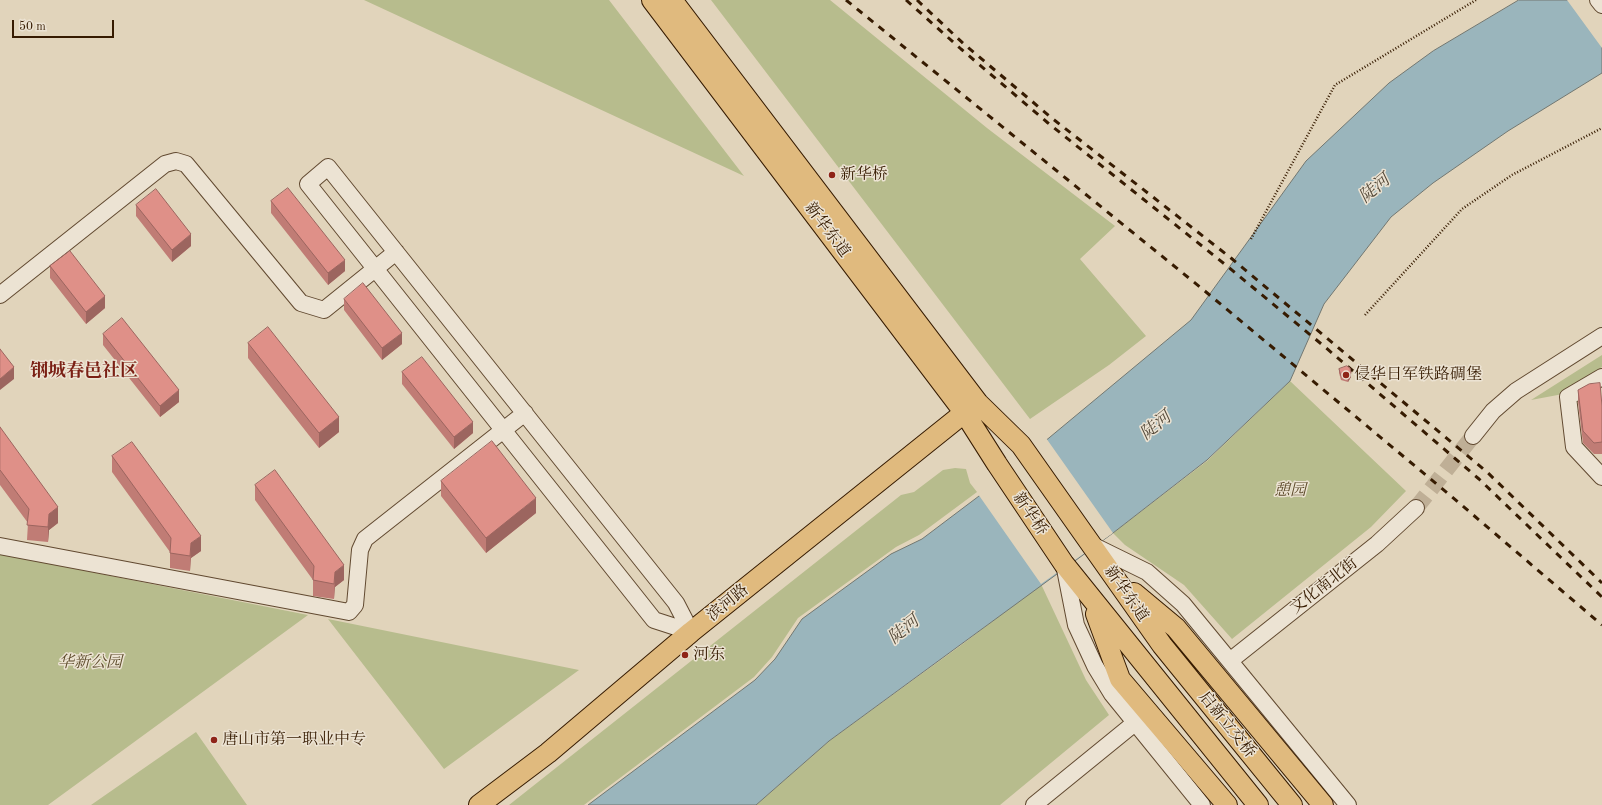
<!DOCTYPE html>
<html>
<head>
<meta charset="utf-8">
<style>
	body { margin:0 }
	#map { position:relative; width:1602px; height:805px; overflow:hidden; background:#e1d4bb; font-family:"Old Standard TT",serif }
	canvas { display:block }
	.scale { position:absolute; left:12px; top:20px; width:102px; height:18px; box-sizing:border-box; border:2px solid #361b01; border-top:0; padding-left:5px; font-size:12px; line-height:14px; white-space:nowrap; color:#361b01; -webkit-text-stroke:3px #ece3d3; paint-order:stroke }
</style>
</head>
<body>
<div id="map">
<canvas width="1602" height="805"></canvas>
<div class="scale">50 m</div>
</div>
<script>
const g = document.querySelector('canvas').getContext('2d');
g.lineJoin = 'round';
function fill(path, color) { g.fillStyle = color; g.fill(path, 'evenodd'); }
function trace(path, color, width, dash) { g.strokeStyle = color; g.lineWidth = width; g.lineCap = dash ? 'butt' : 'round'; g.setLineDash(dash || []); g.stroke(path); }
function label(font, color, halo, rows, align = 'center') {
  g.font = font + ' "Old Standard TT","Noto Serif SC",serif'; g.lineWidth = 3; g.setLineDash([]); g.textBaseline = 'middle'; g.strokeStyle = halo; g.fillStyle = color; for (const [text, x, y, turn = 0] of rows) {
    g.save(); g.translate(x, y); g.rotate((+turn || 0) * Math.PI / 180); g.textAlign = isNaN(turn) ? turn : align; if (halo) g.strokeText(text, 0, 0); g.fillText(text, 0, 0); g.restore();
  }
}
fill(new Path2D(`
	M364 0H609L744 176Z
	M711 0H830L987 128 1115 226 1080 259 1146 336 1109 365 1030 419Z
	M1602 355V367L1563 394 1531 400Z
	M1290 381 1406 491 1371 527 1232 639 1184 585 1125 545 1113 533 1207 461Z
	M955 468 966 469 970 483 977 492 919 535 896 547 798 618 772 657 754 677 584 805H509L901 495 914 492 943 470Z
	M0 554 308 615 48 805H0Z
	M1041 584 1086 680 1109 715 1000 805H756L829 741 960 646Z
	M328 619 579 670 444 769Z
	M196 732 247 805H91Z`), '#b7bc8d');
const water = new Path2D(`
	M1519 0H1602V73L1508 131 1433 183 1391 217 1324 304 1290 381 1207 460 1113 533 829 741 756 805H588L755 680 775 659 802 619 891 554 922 539 979 496 1191 320 1306 161 1389 83 1433 51Z`);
fill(water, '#9ab5bc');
trace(water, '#727771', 1);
fill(new Path2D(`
	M1567 0H1602V48Z
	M1046 438 1113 533 1041 584 978 494Z`), '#e1d4bb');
trace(new Path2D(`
	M1416 508 1473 436`), '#bfaf96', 16, [16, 8]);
const minor = new Path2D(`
	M1598 0 1602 5
	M328 167 676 603 691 632 654 620 308 184Z
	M0 295 165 164 176 161 186 164 301 303 324 310 396 252
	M1602 377 1568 397 1574 447 1602 477
	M1473 436 1493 411 1516 391 1602 336
	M1090 544 1147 572 1183 604 1348 805
	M0 546 349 612 355 605 360 550 365 539 525 413
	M1064 564 1076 625 1095 666 1112 694 1202 805
	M1231 660 1377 544 1416 508
	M1034 805 1136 722`);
const major = new Path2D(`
	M652 0 964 412 997 464 1064 564 1258 805
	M672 0 978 403 1021 445 1162 645 1292 805
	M1134 593 1176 628 1323 805
	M1096 614 1120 679 1227 805
	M479 805 548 753 691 632 974 405`);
trace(minor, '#614930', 18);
trace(major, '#361b01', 22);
trace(new Path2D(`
	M1251 239 1335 85 1476 0
	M1365 315 1462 209 1512 175 1602 128`), '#361b01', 2.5, [1, 2]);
trace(minor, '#ece3d3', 16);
trace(major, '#e0ba7e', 20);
trace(new Path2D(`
	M846 0 1200 287 1451 496 1602 625
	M906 0 961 49 1048 123 1227 266 1325 347 1479 479 1602 597
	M917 0 965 45 1053 119 1231 258 1487 472 1602 583`), '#361b01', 3, [7, 7]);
fill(new Path2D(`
	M271 201 345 271 328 285 271 213Z
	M136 205 191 246 172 262 136 216Z
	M50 266 105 308 86 324 50 278Z
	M344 299 402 344 382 360 344 310Z
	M103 334 179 402 160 417 103 345Z
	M248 343 339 432 319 448 248 358Z
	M1339 369 1351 377 1348 382 1341 380 1339 373Z
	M402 372 473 433 454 449 402 384Z
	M1578 390 1602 406V454H1594L1583 443 1578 402Z
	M0 427 58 523 49 530 48 542 27 540 28 523 0 485Z
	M112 456 201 551 191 558 190 571 170 568V552L112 472Z
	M441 481 536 513 486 553 441 496Z
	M255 485 344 580 335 587 334 599 313 596V580L255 500Z`), '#c07c75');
fill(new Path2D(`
	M191 234V246L172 262V250Z
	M345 260V271L328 285V273Z
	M105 296V308L86 324V312Z
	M402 333V344L382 360V348Z
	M14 367V379L0 390V379Z
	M1351 373V377L1348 382V378Z
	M179 390V402L160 417V406Z
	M339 417V432L319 448V433Z
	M473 422V433L454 449V437Z
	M536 498V513L486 553V538Z
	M58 507V523L49 530 48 542V527L49 514Z
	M201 536V551L191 558 190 571 191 543Z
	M344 565V580L335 587 334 599 335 572Z`), '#9c655f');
const building = new Path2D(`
	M288 188 345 260 328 273 271 201Z
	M156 189 191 234 172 250 136 205Z
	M70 251 105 296 86 312 50 266Z
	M363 283 402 333 382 348 344 299Z
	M122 318 179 390 160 406 103 334Z
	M268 327 339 417 319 433 248 343Z
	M0 349 14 367 0 379Z
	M422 357 473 422 454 437 402 372Z
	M1347 366 1350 368 1351 373 1348 378 1341 376 1339 369Z
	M1600 383 1602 406V442L1594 443 1583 431 1578 390 1589 384Z
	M0 427 58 507 49 514 48 527 27 525 29 509 0 470Z
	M492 441 536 498 486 538 441 481Z
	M132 442 201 536 191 543 190 556 170 553 171 538 112 456Z
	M275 470 344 565 335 572 334 584 313 580 314 566 255 485Z`);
fill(building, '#df9088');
trace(building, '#9c655f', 1);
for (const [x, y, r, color] of [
	[832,175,4,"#8f2418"],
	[1346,375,4,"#8f2418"],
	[685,655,4,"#8f2418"],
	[214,740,4,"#8f2418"]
]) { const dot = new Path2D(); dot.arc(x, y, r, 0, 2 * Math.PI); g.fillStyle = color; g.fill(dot); trace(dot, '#ece3d3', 1.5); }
label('16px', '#361b01', '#ece3d3', [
	["新华桥",840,175],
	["侵华日军铁路碉堡",1354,375],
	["河东",693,655],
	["唐山市第一职业中专",222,740]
], 'left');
label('16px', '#361b01', '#ece3d3', [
	["新华东道",827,230,53],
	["新华桥",1030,514,56],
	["文化南北街",1324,586,-38],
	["新华东道",1126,594,55],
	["滨河路",728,603,-39],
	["启新立交桥",1227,725,51]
]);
label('italic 16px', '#5d4b2b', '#ece3d3', [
	["憩园",1290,491],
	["华新公园",90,663]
]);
label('italic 17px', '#544939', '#ece3d3', [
	["陡河",1375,189,-40],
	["陡河",1156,426,-39],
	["陡河",904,630,-39]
]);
label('bold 18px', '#7a1f14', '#ece3d3', [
	["钢城春邑社区",84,371]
]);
</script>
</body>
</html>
